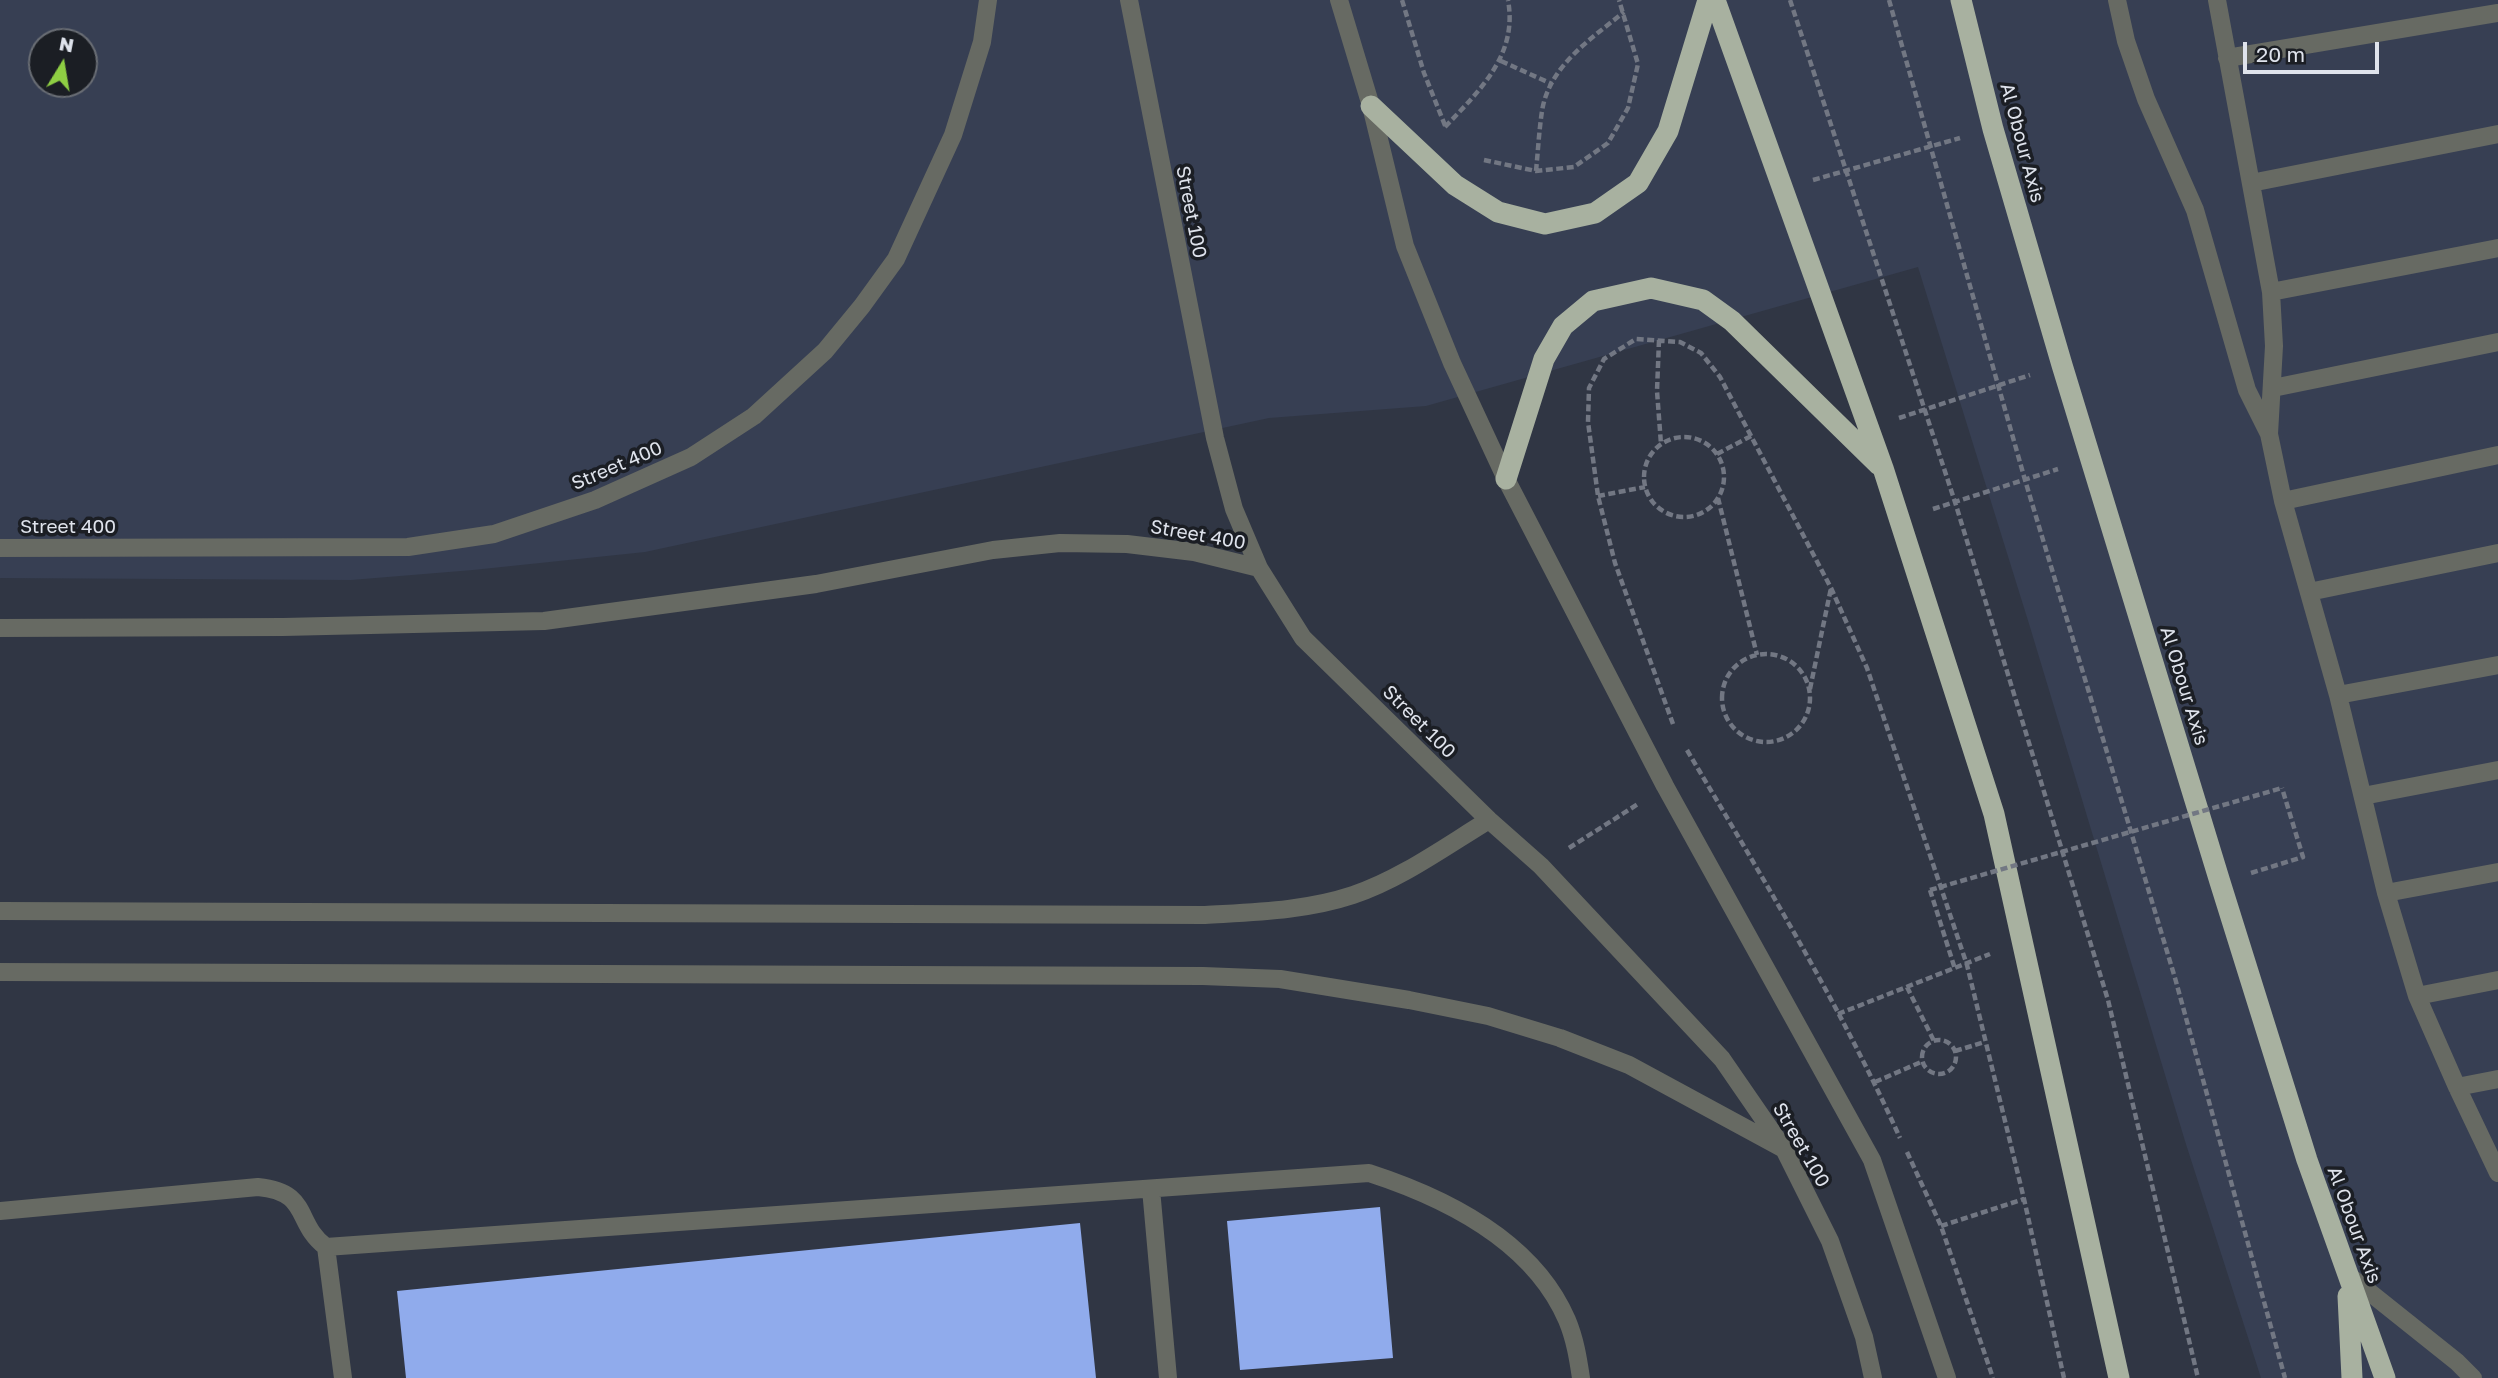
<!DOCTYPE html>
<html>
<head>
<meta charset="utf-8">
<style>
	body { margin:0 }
	#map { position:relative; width:2498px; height:1378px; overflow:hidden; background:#303644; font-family:"Golos Text",sans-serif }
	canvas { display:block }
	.north { position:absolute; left:28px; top:28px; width:70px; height:70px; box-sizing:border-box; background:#1b1e24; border:2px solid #696d74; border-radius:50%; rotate:11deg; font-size:19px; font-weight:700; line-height:28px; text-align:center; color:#dfe3ec }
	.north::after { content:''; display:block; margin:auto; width:24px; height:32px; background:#8ece43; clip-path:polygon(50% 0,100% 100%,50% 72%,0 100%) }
	.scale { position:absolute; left:2243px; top:42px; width:136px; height:32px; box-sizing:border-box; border:4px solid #dfe3ec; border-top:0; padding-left:9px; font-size:21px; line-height:24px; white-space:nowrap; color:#dfe3ec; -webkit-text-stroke:5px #1b1e24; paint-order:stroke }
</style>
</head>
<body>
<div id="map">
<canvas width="2498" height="1378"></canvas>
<div class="north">N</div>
<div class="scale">20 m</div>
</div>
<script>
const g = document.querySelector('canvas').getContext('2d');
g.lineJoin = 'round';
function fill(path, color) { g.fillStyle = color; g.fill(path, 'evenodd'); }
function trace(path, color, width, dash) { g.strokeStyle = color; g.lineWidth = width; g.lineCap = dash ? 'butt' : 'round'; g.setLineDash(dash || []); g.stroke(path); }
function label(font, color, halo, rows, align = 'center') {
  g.font = font + ' "Golos Text",sans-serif'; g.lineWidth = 7; g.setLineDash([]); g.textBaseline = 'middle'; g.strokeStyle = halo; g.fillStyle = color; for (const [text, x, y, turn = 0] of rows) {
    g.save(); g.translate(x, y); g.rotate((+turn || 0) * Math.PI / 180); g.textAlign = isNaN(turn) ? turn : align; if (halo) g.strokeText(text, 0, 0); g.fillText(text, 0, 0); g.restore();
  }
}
fill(new Path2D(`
	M0 0H2498V1378H2261L2185 1141 2030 627 1918 267 1426 406 1269 418 645 552 473 570 351 580 0 578ZM42 42H84V84H42Z`), '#373f53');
fill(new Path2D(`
	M1380 1207 1393 1358 1240 1370 1227 1221Z
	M1080 1223 1096 1378H406L397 1291Z`), '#90abec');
trace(new Path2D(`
	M1402 0 1424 73 1446 128
	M1790 0 1955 502 2108 1000 2198 1378
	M1889 0 2025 480 2175 978 2285 1378
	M1501 61 1552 84
	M1445 127C1480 90 1518 55 1508 0
	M1484 160 1536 171 1574 167 1608 143 1628 108 1638 64 1619 0
	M1536 171C1538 151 1539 131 1542 111 1549 66 1591 39 1624 12
	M1813 180 1960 138
	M1659 340 1657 391 1661 444
	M1899 418 2030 375
	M1644 477a40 40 0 1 1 80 0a40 40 0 1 1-80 0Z
	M1717 454 1751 436
	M1598 496 1645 487
	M1718 498 1757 655
	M1933 509 2058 469
	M1722 698a44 44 0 1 1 88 0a44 44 0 1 1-88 0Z
	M1810 689 1831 588
	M1673 724 1615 563 1598 496 1588 422 1589 388 1604 359 1636 339 1680 342 1701 353 1720 377 1831 588 1867 668 1967 965 2024 1199 2064 1378
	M1687 750C1762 877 1839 1003 1900 1138
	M1569 848 1638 804
	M2251 873 2303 857 2282 788
	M1930 890 1955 969
	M1907 987 1934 1041
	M1838 1014 1990 954
	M1922 1057a17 17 0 1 1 34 0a17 17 0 1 1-34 0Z
	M1955 1051 1985 1042
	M1875 1082 1921 1062
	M1907 1152 1941 1226 1993 1378
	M1941 1226 2024 1199`), '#727783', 4.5, [7, 3.5]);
trace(new Path2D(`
	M1129 0 1215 438 1234 509 1259 568 1303 638 1489 820 1541 866 1722 1059 1784 1149 1830 1241 1864 1337 1873 1378
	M1339 0 1371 106 1405 246 1452 363 1506 479 1665 786 1872 1160 1947 1378
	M2117 0 2126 41 2146 99 2195 210 2247 390 2269 434
	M2217 0 2271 292 2274 346 2269 434 2283 501 2338 695 2386 893 2417 996 2457 1087 2498 1173
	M2227 58 2498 13
	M2251 183 2498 134
	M2271 292 2498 248
	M2273 388 2498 342
	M2283 501 2498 455
	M0 548 408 547 494 534 595 500 691 457 754 416 825 351 862 306 896 259 953 135 982 42 988 0
	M2309 592 2498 553
	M0 628 283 627 544 621 816 584 993 550 1060 543 1127 544 1194 552 1259 568
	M2338 695 2498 665
	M2363 796 2498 770
	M2386 893 2498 872
	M0 911 1205 915C1254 912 1305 911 1353 895 1401 879 1446 846 1489 820
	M0 972 1203 976 1280 979 1409 1000 1488 1016 1560 1038 1629 1065 1784 1149
	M2417 996 2498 980
	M2457 1087 2498 1079
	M1151 1189 1168 1378
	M0 1211 258 1187C311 1192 294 1223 326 1247L1369 1173C1446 1198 1533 1241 1567 1320 1575 1339 1578 1358 1581 1378
	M326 1247 343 1378
	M2348 1275 2457 1362 2473 1378`), '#676a63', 18);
trace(new Path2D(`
	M1715 0 1883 468 1994 814 2119 1378
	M1961 0 1993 129 2062 365 2220 882 2307 1160 2385 1378
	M1371 106 1455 185 1498 212 1545 224 1595 213 1638 183 1668 131 1708 0
	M1506 479 1544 359 1563 326 1593 301 1651 288 1703 300 1732 321 1879 465
	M2348 1296 2352 1378`), '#a8b1a0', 21);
trace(new Path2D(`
	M1930 890 2282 788`), '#727783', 4.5, [7, 3.5]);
label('19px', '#dfe3ec', '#1b1e24', [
	["Al Obour Axis",2022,143,75],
	["Street 100",1191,212,79],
	["Street 400",617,466,-23],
	["Street 400",68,527],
	["Street 400",1198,535,10],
	["Al Obour Axis",2184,686,73],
	["Street 100",1419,722,45],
	["Street 100",1801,1145,60],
	["Al Obour Axis",2354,1225,70]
]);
</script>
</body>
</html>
